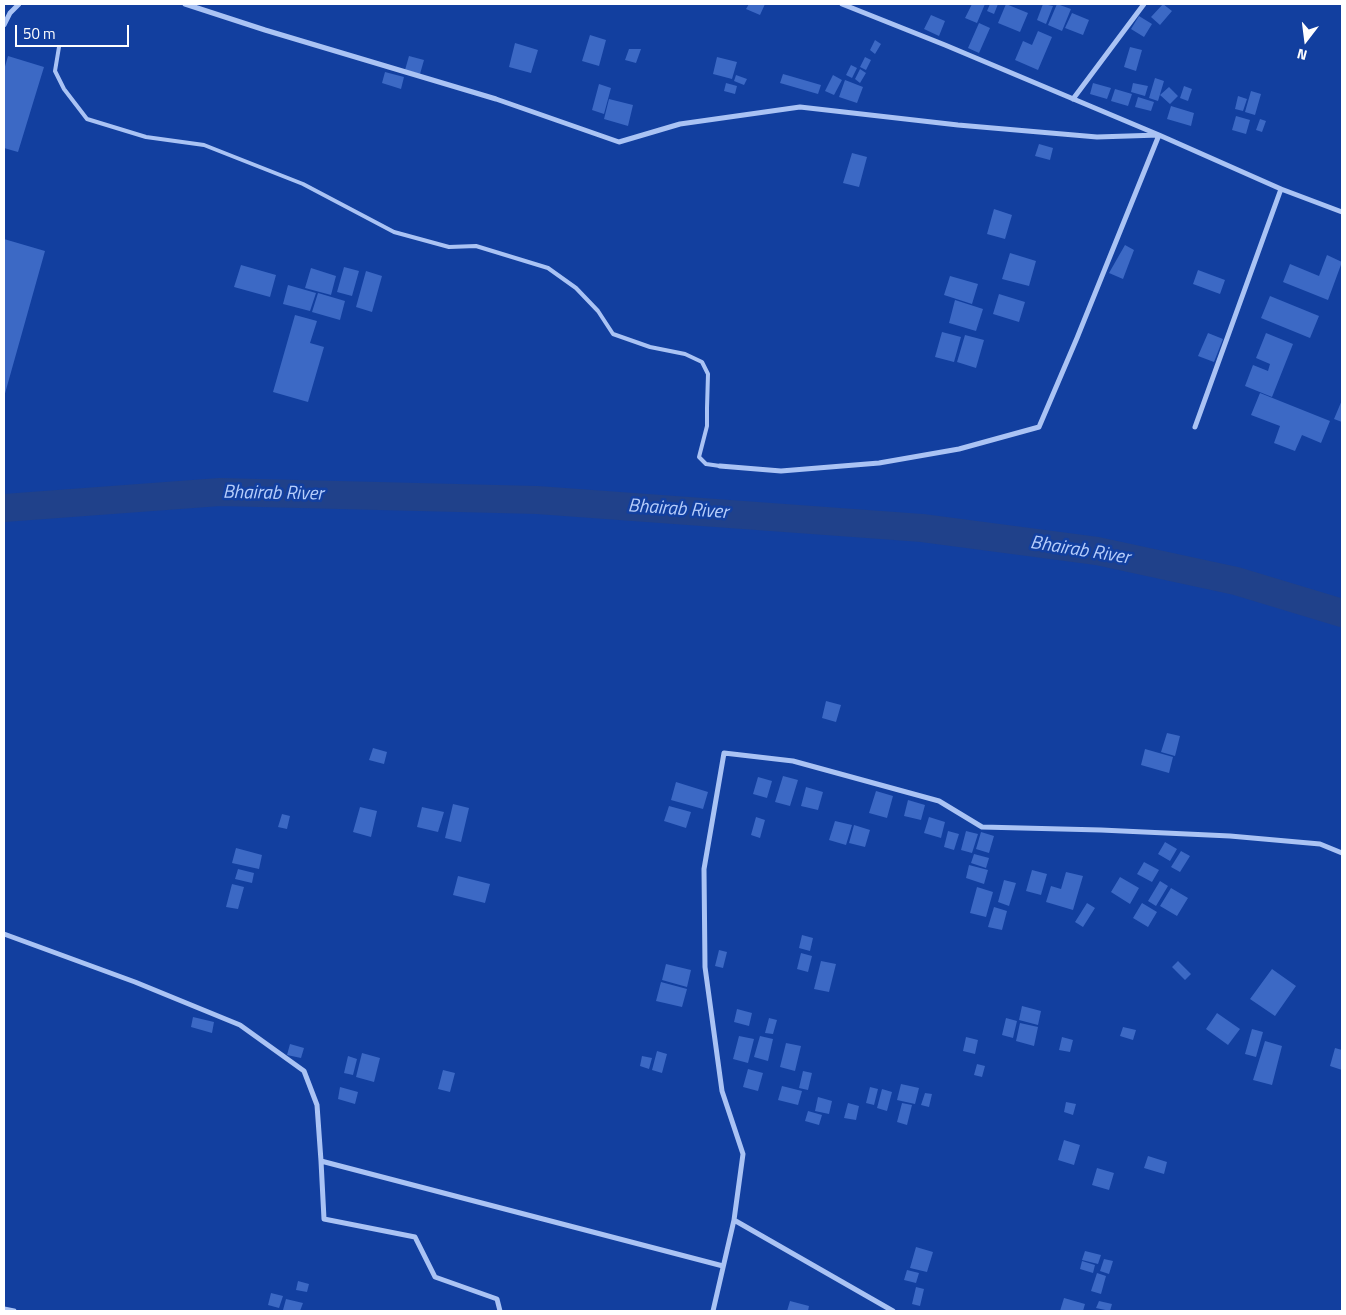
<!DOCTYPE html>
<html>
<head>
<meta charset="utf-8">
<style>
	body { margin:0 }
	#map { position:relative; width:1346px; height:1315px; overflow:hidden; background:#123f9f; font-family:"Titillium Web",sans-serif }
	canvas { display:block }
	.frame { position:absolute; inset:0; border:5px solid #fff; pointer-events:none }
	.north { position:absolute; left:1281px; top:15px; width:50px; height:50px; -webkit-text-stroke:4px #123f9f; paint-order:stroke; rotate:195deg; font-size:14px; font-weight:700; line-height:20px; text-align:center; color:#fff }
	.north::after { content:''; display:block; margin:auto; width:18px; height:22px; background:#fff; clip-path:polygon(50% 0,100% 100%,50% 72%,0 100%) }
	.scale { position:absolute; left:15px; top:25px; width:114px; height:22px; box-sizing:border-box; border:2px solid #fff; border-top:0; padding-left:6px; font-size:15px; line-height:18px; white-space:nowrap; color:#fff; -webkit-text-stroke:4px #123f9f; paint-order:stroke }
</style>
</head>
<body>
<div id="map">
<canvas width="1346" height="1315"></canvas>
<div class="frame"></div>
<div class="north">N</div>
<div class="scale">50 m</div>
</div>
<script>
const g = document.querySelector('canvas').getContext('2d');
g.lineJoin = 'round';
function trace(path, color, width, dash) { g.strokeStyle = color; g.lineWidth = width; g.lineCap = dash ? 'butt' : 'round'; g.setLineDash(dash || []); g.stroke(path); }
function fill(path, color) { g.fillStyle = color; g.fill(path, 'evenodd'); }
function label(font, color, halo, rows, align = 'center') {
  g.font = font + ' "Titillium Web",sans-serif'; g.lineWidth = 5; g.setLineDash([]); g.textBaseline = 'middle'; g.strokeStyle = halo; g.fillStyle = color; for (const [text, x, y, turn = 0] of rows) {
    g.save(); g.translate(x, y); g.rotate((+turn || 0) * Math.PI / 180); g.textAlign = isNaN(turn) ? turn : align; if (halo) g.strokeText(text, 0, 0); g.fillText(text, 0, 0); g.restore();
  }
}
trace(new Path2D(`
	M4 508 220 492 537 500 922 528 1097 551 1236 581 1342 613`), '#20418a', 28);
fill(new Path2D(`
	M749 4H765L760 15 746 9Z
	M972 4H985L977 23 965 18Z
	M990 4H998L994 14 987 11Z
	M1006 4 1028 13 1020 32 998 23Z
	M1043 4 1053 6 1046 24 1037 20Z
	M1057 4 1071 9 1062 31 1048 25Z
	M1163 4 1172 11 1160 25 1151 17Z
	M1072 13 1089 20 1083 35 1065 28Z
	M931 15 945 21 939 36 924 29Z
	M1139 16 1152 24 1144 37 1131 29Z
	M979 23 990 28 979 53 968 48Z
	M1038 31 1052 37 1038 70 1015 60 1023 41 1032 45Z
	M590 35 606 40 599 66 582 61Z
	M875 40 881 44 875 54 870 50Z
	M515 43 538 50 531 73 509 67Z
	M1130 47 1142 50 1136 71 1124 67Z
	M629 49H641L636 63 625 60Z
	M8 56 44 67 18 152 4 148V70Z
	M409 56 424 60 420 74 405 70Z
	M717 57 737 62 732 79 713 74Z
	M865 57 871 60 866 70 860 67Z
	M851 65 857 68 852 78 846 75Z
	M860 69 866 73 860 83 855 79Z
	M385 72 404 77 401 89 382 83Z
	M783 74 821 85 818 94 780 83Z
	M736 75 747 79 744 85 734 81Z
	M833 75 842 80 834 95 825 91Z
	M1155 78 1164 81 1158 101 1149 98Z
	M845 80 863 87 857 103 839 97Z
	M726 83 737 86 735 94 724 91Z
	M1093 83 1111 88 1107 99 1090 94Z
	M1133 83 1148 86 1145 96 1131 92Z
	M599 84 611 88 604 114 592 110Z
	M1184 86 1192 89 1188 101 1180 98Z
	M1169 87 1178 96 1170 104 1160 95Z
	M1115 89 1132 94 1128 106 1111 101Z
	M1251 91 1261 94 1255 115 1245 112Z
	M1238 96 1247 99 1243 111 1235 109Z
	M1138 97 1154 102 1151 111 1135 107Z
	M609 99 633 105 628 126 604 119Z
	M1171 106 1194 113 1191 126 1167 119Z
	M1236 116 1250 120 1246 134 1232 130Z
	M1260 119 1266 121 1262 132 1256 130Z
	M1039 144 1053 148 1050 160 1035 156Z
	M852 153 867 157 859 187 843 183Z
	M994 209 1012 215 1005 239 987 234Z
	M4 239 45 251 4 397Z
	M1125 245 1134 250 1123 279 1109 273Z
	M1010 253 1036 261 1029 286 1002 279Z
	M1327 255 1342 262 1328 300 1283 282 1290 264 1319 276Z
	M241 265 276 275 270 297 234 287Z
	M344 267 359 271 352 296 337 292Z
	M311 268 336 276 331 295 305 288Z
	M1198 270 1225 280 1220 294 1193 284Z
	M366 271 382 276 372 312 356 307Z
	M950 276 978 284 972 304 944 295Z
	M288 285 316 293 310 311 283 304Z
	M318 293 345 301 340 320 312 312Z
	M999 294 1025 302 1019 322 993 314Z
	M1270 296 1319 316 1310 338 1261 318Z
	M955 300 983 309 976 331 949 323Z
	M295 315 317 321 310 343 324 347 308 402 273 392Z
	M942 332 961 337 954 362 935 357Z
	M1208 333 1223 339 1214 362 1198 356Z
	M1266 333 1293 344 1272 397 1245 386 1253 365 1268 371 1270 364 1256 358Z
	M965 335 984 340 976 368 957 362Z
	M1260 393 1330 421 1321 443 1302 435 1295 451 1274 443 1280 426 1251 415Z
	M1342 400V422L1334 419Z
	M826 701 841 705 836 722 822 718Z
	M1167 733 1180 736 1175 756 1161 752Z
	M373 748 387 752 384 764 369 760Z
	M1145 749 1173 757 1169 773 1141 765Z
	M783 776 798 780 790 806 775 802Z
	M758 777 772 781 767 798 753 794Z
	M676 782 708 792 703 809 671 800Z
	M806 787 823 792 818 810 801 806Z
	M876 791 893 796 887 818 869 813Z
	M908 800 925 805 921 820 904 816Z
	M453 804 469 808 461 842 445 838Z
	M669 806 691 812 686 828 664 821Z
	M360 807 377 811 371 837 353 832Z
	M422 807 444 812 438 832 417 827Z
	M282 814 290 816 287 829 278 827Z
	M756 817 765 820 760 838 751 835Z
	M929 817 945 822 941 838 924 833Z
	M835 821 852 825 846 845 829 840Z
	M854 825 870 830 865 847 849 843Z
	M948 831 959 834 954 850 944 847Z
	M966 831 978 834 972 853 961 850Z
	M981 832 994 836 989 853 976 849Z
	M1165 842 1177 849 1170 861 1158 854Z
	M236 848 262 855 259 869 232 863Z
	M1181 851 1190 856 1180 872 1171 867Z
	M974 854 989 858 986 868 971 863Z
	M1144 862 1159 870 1152 882 1137 874Z
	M969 865 988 870 984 884 966 878Z
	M238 869 254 873 252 883 235 879Z
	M1032 870 1047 874 1041 895 1026 891Z
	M1066 872 1083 876 1073 910 1046 902 1051 886 1061 889Z
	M458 876 490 884 485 903 453 895Z
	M1120 877 1139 888 1130 904 1111 892Z
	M1004 880 1016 883 1009 906 998 902Z
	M1160 881 1168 886 1156 906 1148 901Z
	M232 884 244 887 238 909 226 907Z
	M977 887 993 892 986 917 970 913Z
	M1171 888 1188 898 1177 916 1160 906Z
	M1087 903 1095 908 1083 927 1075 922Z
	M1142 903 1157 912 1148 927 1133 918Z
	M994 907 1007 911 1002 930 988 927Z
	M802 935 813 938 810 951 799 948Z
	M719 950 727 952 723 968 715 966Z
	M801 953 812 956 808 972 797 969Z
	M821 961 836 964 829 992 814 989Z
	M1178 961 1191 974 1185 980 1172 967Z
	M666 964 691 970 687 987 662 980Z
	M1272 969 1296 986 1275 1016 1250 999Z
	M661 982 687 989 682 1007 656 1001Z
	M1022 1006 1041 1011 1038 1025 1019 1020Z
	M737 1009 752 1013 749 1026 734 1022Z
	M1217 1013 1240 1029 1228 1045 1206 1029Z
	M193 1017 214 1022 212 1033 191 1027Z
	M769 1018 777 1020 773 1034 765 1033Z
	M1006 1018 1017 1021 1013 1038 1002 1035Z
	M1020 1023 1038 1027 1034 1046 1016 1041Z
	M1123 1027 1136 1030 1133 1040 1120 1036Z
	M1252 1029 1263 1032 1256 1057 1245 1054Z
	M739 1036 754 1039 748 1063 733 1059Z
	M760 1036 773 1039 768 1061 754 1057Z
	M966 1037 978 1040 975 1054 963 1051Z
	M1062 1037 1073 1040 1070 1052 1059 1050Z
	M1265 1041 1282 1046 1272 1085 1253 1080Z
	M786 1043 801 1046 795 1071 780 1067Z
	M290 1044 304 1048 301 1058 287 1055Z
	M1335 1048 1342 1050V1070L1330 1066Z
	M657 1051 667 1054 662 1073 652 1070Z
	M362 1053 380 1058 374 1082 356 1077Z
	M348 1056 357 1059 353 1075 344 1073Z
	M642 1056 652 1058 649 1069 640 1066Z
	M977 1064 985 1066 982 1077 974 1075Z
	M748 1069 763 1073 758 1091 743 1087Z
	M443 1070 455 1073 450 1092 438 1089Z
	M803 1071 812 1073 808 1090 799 1088Z
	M901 1084 919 1088 915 1104 897 1100Z
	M782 1086 802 1091 798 1105 778 1100Z
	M340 1087 358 1092 355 1104 338 1099Z
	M870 1087 878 1089 874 1105 866 1103Z
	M882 1089 892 1092 887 1111 877 1108Z
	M925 1093 932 1094 929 1107 921 1105Z
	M818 1097 832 1101 829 1114 815 1111Z
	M1066 1102 1076 1104 1073 1115 1064 1112Z
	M848 1103 859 1106 856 1120 844 1118Z
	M902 1103 912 1105 907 1125 897 1122Z
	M808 1111 822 1115 819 1125 805 1121Z
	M1064 1140 1080 1145 1074 1165 1058 1160Z
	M1148 1156 1167 1162 1164 1174 1144 1168Z
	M1097 1168 1114 1173 1109 1190 1092 1185Z
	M916 1247 933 1252 927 1272 910 1268Z
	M1085 1251 1101 1255 1098 1264 1082 1260Z
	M1104 1259 1113 1261 1109 1274 1100 1271Z
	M1082 1261 1095 1265 1093 1273 1080 1269Z
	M907 1270 919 1273 916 1283 904 1280Z
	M1097 1273 1106 1276 1101 1294 1091 1291Z
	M298 1281 309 1284 307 1292 296 1290Z
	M916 1287 924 1289 920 1306 912 1304Z
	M271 1293 283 1296 279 1308 268 1305Z
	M1064 1298 1085 1304 1083 1311H1060Z
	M286 1299 303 1303 300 1311 283 1310Z
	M790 1301 809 1306 808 1311H787Z
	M1099 1301 1112 1304 1110 1311 1096 1308Z`), '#3c69c5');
trace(new Path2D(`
	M59 47 55 71 64 89 87 119 146 137 204 145 303 184 394 232 449 247 476 246 548 268 576 288 598 311 613 334 650 347 685 354 702 362 708 374 707 408V426L699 457 706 464 720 466`), '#aac3f4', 4);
trace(new Path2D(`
	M185 4 265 30 496 99 619 142 680 124 800 107 958 125 1097 137 1159 135 945 45 842 4
	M4 25 10 13 19 4
	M1073 99 1144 4
	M1195 427 1281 189 1342 212
	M720 466 781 471 879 463 959 449 1039 427 1077 338 1159 135 1281 189
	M4 934 135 982 240 1025 304 1071 317 1105 321 1161 723 1266
	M321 1161 324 1219 415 1237 435 1277 497 1299 500 1311
	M734 1220 743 1154 722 1091 705 967 704 869 724 753 793 761 939 801 982 827 1101 830 1230 836 1320 844 1342 853
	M4 1309 14 1311
	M713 1311 734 1220 893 1311`), '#aac3f4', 5);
label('italic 19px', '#b6cdfb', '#123f9f', [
	["Bhairab River",273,494,1],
	["Bhairab River",678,510,4],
	["Bhairab River",1080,551,9]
]);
</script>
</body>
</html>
